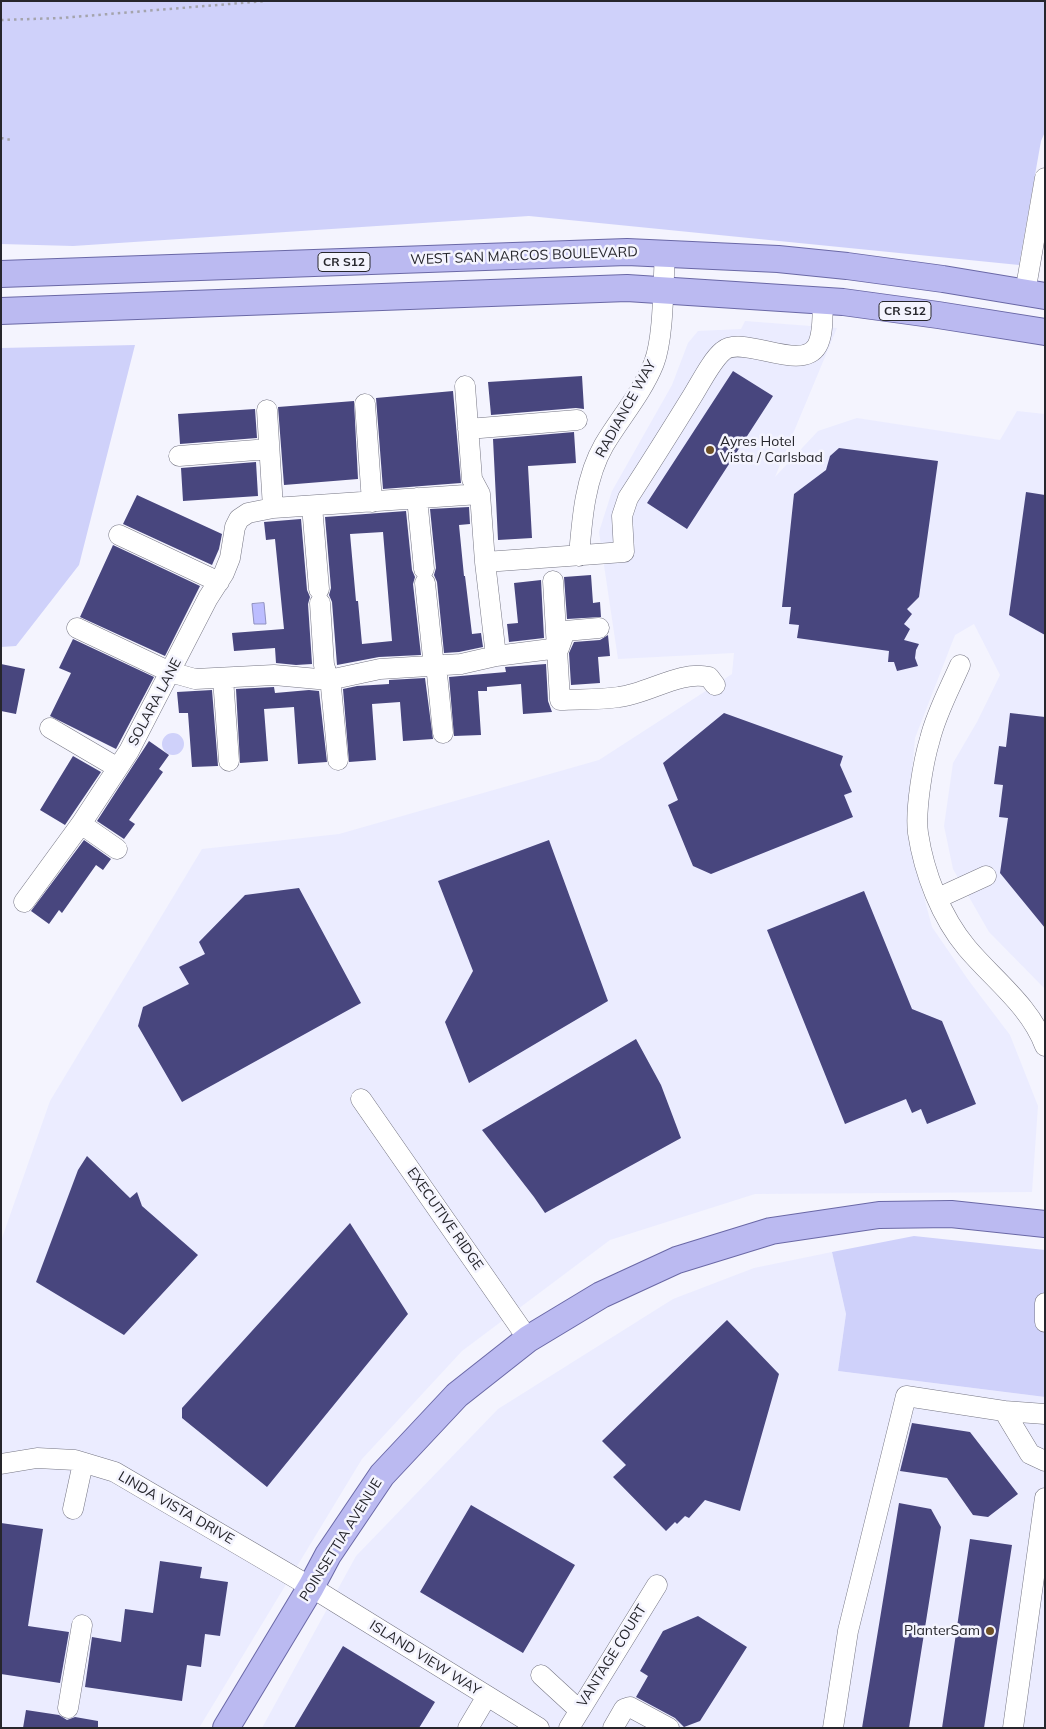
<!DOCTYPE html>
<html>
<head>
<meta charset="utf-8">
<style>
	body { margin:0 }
	#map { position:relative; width:1046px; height:1729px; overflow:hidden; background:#f4f4fe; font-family:Mulish,sans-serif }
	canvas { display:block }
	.frame { position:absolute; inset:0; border:2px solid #26262c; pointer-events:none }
</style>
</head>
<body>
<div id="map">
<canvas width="1046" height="1729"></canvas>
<div class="frame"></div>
</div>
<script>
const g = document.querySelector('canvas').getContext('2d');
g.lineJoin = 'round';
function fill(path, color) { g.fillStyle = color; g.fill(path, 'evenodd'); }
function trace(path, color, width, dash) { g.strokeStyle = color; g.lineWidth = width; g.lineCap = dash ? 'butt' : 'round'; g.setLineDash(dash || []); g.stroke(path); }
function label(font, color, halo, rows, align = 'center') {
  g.font = font + ' Mulish,sans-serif'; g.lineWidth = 5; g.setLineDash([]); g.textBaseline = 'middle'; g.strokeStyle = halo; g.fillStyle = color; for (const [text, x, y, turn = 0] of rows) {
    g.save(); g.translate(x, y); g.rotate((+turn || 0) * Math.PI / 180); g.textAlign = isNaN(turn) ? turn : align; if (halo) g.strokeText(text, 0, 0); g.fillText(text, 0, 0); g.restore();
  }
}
fill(new Path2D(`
	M745 321 837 328 775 477 818 431 857 418 1000 440 1017 411 1045 414V989L989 932 953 869 944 826 953 763 977 722 1000 675 974 624 955 635 915 738 907 833 932 927 969 981 1010 1035 1038 1106 1032 1192 755 1194 610 1240 462 1351 362 1459 199 1728H1V1241L50 1101 202 849 339 834 599 760 732 674 734 653 618 659 599 532 612 491 672 385 688 343 698 331 741 329Z
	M832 1252 846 1314 838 1371 1045 1397V1728H262L356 1556 498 1409 673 1299 754 1268Z`), '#ebecff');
fill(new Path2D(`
	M1 1H1045V132L1041 141 1019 265 529 216 73 246 1 244Z
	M135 345 79 565 16 646 1 647V348Z
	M162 744a11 11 0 1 1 22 0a11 11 0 1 1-22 0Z
	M914 1236 1045 1250V1397L838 1371 846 1314 832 1252Z`), '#cfd1fa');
const water = new Path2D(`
	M264 603 266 624H254L252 604Z`);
fill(water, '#bcbdff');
trace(water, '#8f90c0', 1);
fill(new Path2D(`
	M733 371 773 396 687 529 647 503Z
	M582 376 584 409 576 408 491 415 488 382Z
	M453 391 461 483 383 489 376 398Z
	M354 401 358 479 284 485 278 407Z
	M255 409 257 438 180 444 178 414Z
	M574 432 576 463 528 466 532 538 498 540 493 439Z
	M839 448 938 461 919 597 907 609 912 614 904 624 910 629 904 640 919 644 916 650 915 658 918 666 897 671 894 662H888L889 651 797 638 799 625 789 624 791 607H782L794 494 826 470 830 456Z
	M256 462 258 496 183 501 181 468Z
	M1026 492 1045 495V635L1009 615Z
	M137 495 222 534 219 549 212 565 123 524Z
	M469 507 470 524 459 525 464 576H465L472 634 481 633 483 647 459 652 444 653 437 582 434 575 436 568 430 509Z
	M406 511 412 570 415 577 413 584 421 655 379 657 337 665 332 602 329 595 331 588 325 517ZM383 532 392 641 362 644 358 601H356L350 534Z
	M301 519 307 590 310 597 308 604 312 664 296 665 276 663 275 648 234 651 232 633 284 629 275 539 266 540 264 522Z
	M113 545 200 586 165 656 80 617Z
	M591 575 593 603 600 602 601 617 567 619 564 577Z
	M541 580 544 638 509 642 507 624 518 623 514 583Z
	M608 635 610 656 598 657 600 683 571 685 569 653 574 642 600 640Z
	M73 639 154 677 116 749 50 716 71 673 59 668Z
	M1 664 25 669 16 714 1 711Z
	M546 664 548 701 552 712 523 714 521 684 487 687V691H478L481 735 454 736 449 677 506 672 505 667Z
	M425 678 433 739 403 741 400 702 372 704 376 760 349 762 343 689 357 686 389 684V680Z
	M274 687 275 693 309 690 319 691 327 762 298 764 294 707 264 709 268 761 240 763 236 689Z
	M212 690 218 766 192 767 188 713H179L177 692Z
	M724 713 843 756 840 765 852 792 844 795 853 817 711 874 693 866 668 805 678 800 663 763Z
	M1010 713 1045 717V928L1000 873 1008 818 999 817 1003 785 994 784 999 746 1006 747Z
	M149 741 169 755 159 769 163 772 129 820 135 824 124 839 97 821Z
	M73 756 101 772 65 825 40 810Z
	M84 840 111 859 103 870 96 865 62 913 59 910 49 924 31 911Z
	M549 840 608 1001 469 1083 445 1022 473 971 438 881Z
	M299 888 361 1003 182 1102 138 1026 143 1007 189 984 179 967 205 954 199 942 245 895Z
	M864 891 912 1009 942 1021 976 1104 927 1124 921 1109 912 1113 906 1099 845 1124 767 930Z
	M636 1039 661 1085 681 1138 545 1213 534 1197 482 1130Z
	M87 1156 130 1198 137 1192 142 1206 198 1255 124 1335 36 1282 78 1170Z
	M350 1223 408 1314 267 1487 182 1418V1408Z
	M727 1320 779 1374 740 1511 705 1500 689 1518 685 1516 677 1524 675 1522 666 1531 613 1477 626 1465 602 1441Z
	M912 1423 970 1432 1018 1494 988 1517 973 1515 947 1478 900 1471Z
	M899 1503 931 1509 941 1527 909 1728H862Z
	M471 1505 575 1565 523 1653 420 1592Z
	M1 1523 43 1529 28 1626 69 1632 60 1683 1 1674Z
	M970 1539 1012 1545 984 1728H942Z
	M160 1561 202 1567 200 1578 228 1582 220 1636 205 1634 201 1667 187 1665 182 1701 85 1687 92 1637 121 1642 125 1609 153 1613Z
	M698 1616 747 1647 700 1721 684 1727 675 1718 636 1697 648 1676 640 1671 663 1631Z
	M343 1646 435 1702 419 1728H294Z
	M26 1710 59 1715 67 1720 75 1717 98 1721V1728H23Z`), '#48467e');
const minor = new Path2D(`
	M1025 293 1045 178
	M465 386 472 479 480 494 485 562 496 656
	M365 404 372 502
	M267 410 273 508
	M468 429 577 420
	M179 456 269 449
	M417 498 424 569
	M312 506 319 589
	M119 535 219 582
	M579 556C582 519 585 478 604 445 620 418 642 393 654 363 664 337 663 283 665 253
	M485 562 624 552 622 516 628 498C650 464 672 429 693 395 701 382 712 360 723 351 742 334 801 373 817 346 824 334 822 314 823 301
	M553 581 560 700C580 699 600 700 619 697 648 694 680 670 709 677L715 685
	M425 583 434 667 437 674 443 733
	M320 603 324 665 331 687 338 760
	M77 628 170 672 195 679 274 675 329 680 380 669 461 664 496 656 559 648 565 631 599 628
	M960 665C950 688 936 714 930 739 923 762 915 810 918 833 924 873 941 917 967 948 994 980 1030 1006 1045 1046
	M223 678 229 761
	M50 728 118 768
	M81 824 117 849
	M938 898 986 876
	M24 902 81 824 129 751 208 598 224 573 230 558 235 527 239 519 248 513 273 508 480 494
	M361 1099 528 1339
	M1045 1303V1322
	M1004 1411 1045 1414
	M1 1464 37 1458 75 1460 115 1472 311 1587 539 1728
	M73 1509 83 1463
	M541 1675 579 1710
	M68 1708 82 1625
	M468 1728 487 1696
	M569 1728 657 1585
	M613 1728 624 1709 630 1707 669 1728
	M833 1728 848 1631 906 1396 1004 1411 1030 1454 1045 1461
	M1013 1728 1045 1498`);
const major = new Path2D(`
	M1 274 627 252 778 259 847 266 943 279 1045 296
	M1 311 627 288 843 302 938 315 1045 332
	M226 1728 311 1587 328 1555 382 1475 457 1395 528 1339 601 1295 677 1260 771 1231 879 1215 951 1214 1045 1224`);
trace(minor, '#767684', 21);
trace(major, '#6a68a6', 28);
trace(new Path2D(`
	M1 20 61 18 265 1
	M1 138 11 140`), '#a4a4ac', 2.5, [2.5, 4]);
trace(minor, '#fff', 20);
trace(major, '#bbbaf1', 26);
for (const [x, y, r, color] of [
	[710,450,5,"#6e5025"],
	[990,1631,5,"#6e5025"]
]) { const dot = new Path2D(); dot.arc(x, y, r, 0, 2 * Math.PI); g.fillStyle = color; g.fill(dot); trace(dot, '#f4f4fe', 2); }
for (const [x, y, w] of [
	[344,262,52],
	[905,311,52]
]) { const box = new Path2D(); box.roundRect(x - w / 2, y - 9.5, w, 19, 4); g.fillStyle = '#f4f4fe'; g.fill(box); trace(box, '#26262c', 1); }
label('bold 12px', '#26262c', null, [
	["CR S12",344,262],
	["CR S12",905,311]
]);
label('14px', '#26262c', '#f4f4fe', [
	["WEST SAN MARCOS BOULEVARD",524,256,-2],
	["RADIANCE WAY",626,409,-61],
	["SOLARA LANE",155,702,-62],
	["EXECUTIVE RIDGE",445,1219,55],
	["LINDA VISTA DRIVE",176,1508,30],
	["POINSETTIA AVENUE",341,1540,-58],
	["VANTAGE COURT",612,1656,-58],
	["ISLAND VIEW WAY",425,1658,32]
]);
label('14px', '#26262c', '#f4f4fe', [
	["Ayres Hotel",720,442],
	["Vista / Carlsbad",720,458],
	["PlanterSam",980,1631,"right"]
], 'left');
</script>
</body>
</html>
